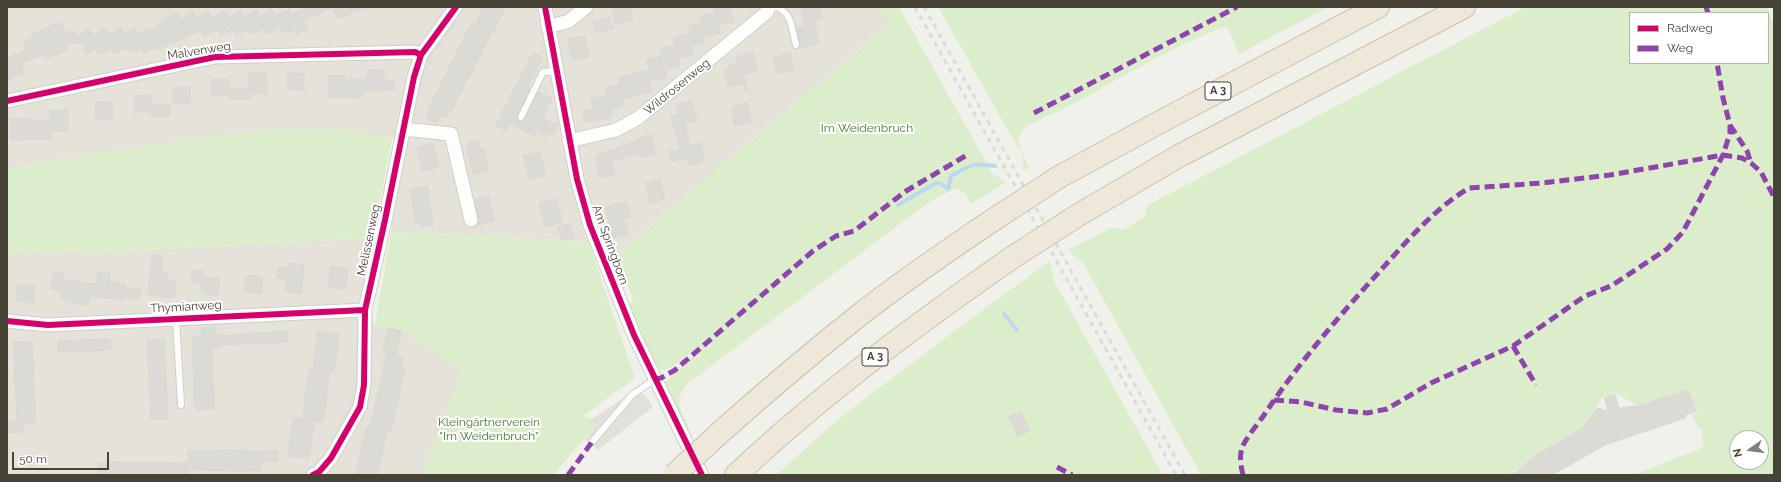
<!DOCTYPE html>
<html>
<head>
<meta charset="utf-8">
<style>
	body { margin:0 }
	#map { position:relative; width:1781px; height:482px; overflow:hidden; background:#f1f1ec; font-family:Raleway,sans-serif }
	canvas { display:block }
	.frame { position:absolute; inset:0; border:8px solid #484337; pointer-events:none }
	.legend { position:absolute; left:1629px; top:12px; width:140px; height:52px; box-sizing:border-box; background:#fff; border:1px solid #b6b4af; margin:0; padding:5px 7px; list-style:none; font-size:12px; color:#484337 }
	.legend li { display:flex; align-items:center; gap:8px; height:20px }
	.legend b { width:20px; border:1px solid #b6b4af }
	.north { position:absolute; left:1729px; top:430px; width:40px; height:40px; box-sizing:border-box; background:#fff; border:1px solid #b6b4af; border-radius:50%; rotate:256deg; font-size:11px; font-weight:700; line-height:16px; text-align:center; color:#484337 }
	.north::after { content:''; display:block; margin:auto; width:14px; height:18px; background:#838076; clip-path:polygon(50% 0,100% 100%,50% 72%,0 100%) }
	.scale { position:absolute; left:12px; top:452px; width:97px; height:18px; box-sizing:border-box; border:2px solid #484337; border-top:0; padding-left:5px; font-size:12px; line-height:14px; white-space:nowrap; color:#484337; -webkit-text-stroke:3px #fff; paint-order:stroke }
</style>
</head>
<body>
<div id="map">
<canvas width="1781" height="482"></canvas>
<div class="frame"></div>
<ul class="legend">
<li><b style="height:5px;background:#d6006c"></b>Radweg</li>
<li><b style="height:5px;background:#8e44ad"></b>Weg</li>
</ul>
<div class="north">N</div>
<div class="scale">50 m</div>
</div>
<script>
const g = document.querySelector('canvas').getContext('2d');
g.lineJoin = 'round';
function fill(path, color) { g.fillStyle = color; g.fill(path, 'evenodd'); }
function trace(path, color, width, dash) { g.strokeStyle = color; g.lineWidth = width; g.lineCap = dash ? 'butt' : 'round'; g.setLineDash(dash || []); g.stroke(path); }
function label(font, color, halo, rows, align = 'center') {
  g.font = font + ' Raleway,sans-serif'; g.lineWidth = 4; g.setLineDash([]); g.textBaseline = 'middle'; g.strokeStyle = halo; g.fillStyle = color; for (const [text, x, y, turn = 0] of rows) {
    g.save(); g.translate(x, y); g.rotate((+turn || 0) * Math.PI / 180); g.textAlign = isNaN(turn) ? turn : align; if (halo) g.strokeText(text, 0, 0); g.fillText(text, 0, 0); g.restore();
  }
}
fill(new Path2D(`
	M7 7H879L889 24 616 255 588 241 391 232 405 141 340 129 111 151 7 169Z
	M373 238 361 306 375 325 401 330 462 370 422 475H7V253L144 250Z`), '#e5e3d9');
fill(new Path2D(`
	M879 7H899L993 174 1006 182 971 204 965 193 956 189 943 194 929 202 686 385C674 403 680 407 688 425L685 428 664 383 697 353 694 350 673 366 665 370 655 367 628 306 633 300 616 255 889 24Z
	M938 7H1328L1239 54 1227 26C1169 47 1116 82 1061 110 1051 115 1027 123 1021 132 1015 143 1024 157 1029 167L1024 171 1022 155Z
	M1525 7H1766L1774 24V475H1633L1704 447 1701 437 1703 434 1701 428 1697 426 1692 414 1697 412 1690 389 1636 405 1615 393 1603 397 1580 429 1534 455 1510 475H1201L1083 263 1068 250 1112 227 1124 230 1145 216 1148 205ZM1630 13H1768V63H1630ZM1737 438H1761V462H1737Z
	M270 129H340L392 138 373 238 144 250 7 253V169L111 151Z
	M391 232 588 241 635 378 583 416 598 423 553 475H422L461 370 401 330 375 325Z
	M1050 261 1054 281 1163 475H776L841 417 961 326Z`), '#dcedcc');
fill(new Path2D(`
	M463 9 464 15 435 57 426 75 421 95 415 99 424 67 430 55Z
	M358 353 356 395 354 404 350 415 337 437 336 431 345 414 351 399 353 359Z
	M636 390 645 395 653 407 598 450 585 439 597 424 590 420Z`), '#e1e0db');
trace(new Path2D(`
	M898 205 936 183H940L948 189 951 176C971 165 972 162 995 166
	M1004 314 1017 330`), '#bcd7f0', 4);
const building = new Path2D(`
	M308 7H367L338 19 333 8 305 20 308 29 297 34 295 29 282 33 280 28 267 34 264 29 251 34 249 29 235 35 233 30 220 35 217 30 204 36 201 31 156 50 155 48 144 53 142 48 130 53 127 48 114 54 112 49 98 55 96 49 85 54V43H67V50L58 54 47 59 45 54 21 64 24 73 7 80V58L27 49 24 41 32 37 31 35 60 22 66 35 72 30 78 37 88 28 94 36 104 27 110 35 120 27 125 34 134 27 138 33 157 27 156 25 164 22 163 19 177 13 181 20 192 10 197 19 208 10 213 18 224 10 230 17 240 9 245 17 255 9 261 17 271 8 275 15 289 9 292 14Z
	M484 7H506L493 32H492L452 111 450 110 445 118 441 116 437 124 426 118 430 110H428L472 22 475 24Z
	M612 7H630L633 20 616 24Z
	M714 7H730L734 22 719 25 720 33 703 37 705 43 691 46 694 55 678 58 680 66 665 70 667 77 649 81 652 92 623 99 625 106 610 110 612 117 585 122 583 112 594 109 591 99 607 95 605 88 620 84 618 77 649 70 646 60 662 56 660 48 675 45 673 37 690 33 689 26 702 23 700 16 715 12Z
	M801 7H819L822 19 805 24Z
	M610 17 613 29 596 33 593 21Z
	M814 23 819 43 801 48 797 28Z
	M585 36 589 57 572 60 568 39Z
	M533 52 543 57 528 86 530 88 517 118 521 121 525 119 538 92 552 99 543 118 558 125 553 135 548 133 546 137 535 131 536 136 510 123 506 131 496 125Z
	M753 53 757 70 743 74 748 93 741 84 728 87 724 71 728 69 727 67 738 64 736 57Z
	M790 53 794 70 777 74 773 58Z
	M384 70V80H394V90L363 91V96H357V98H329L328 75H345V79H366V71Z
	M249 73H266L267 94H250Z
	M288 73H304V90H288Z
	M212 79H229V93V88H249L250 99H229V95H212Z
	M190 87V103H173V88Z
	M151 95 152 105 170 104V116L152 117V112H134V96Z
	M692 101 697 120 684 123 690 145 701 143 705 162 690 166 688 158 672 162 669 151 680 149 671 116 679 114 676 105Z
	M113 102V119L96 120 95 103Z
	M747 103 752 122 735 126 731 110 734 109V106Z
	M49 110H68V131L51 132V139L10 140V119L30 118V121L50 120Z
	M651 135 656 154 641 158 639 153 612 161 615 174 600 178 595 159 598 158 597 154 617 149V147L636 141V139Z
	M478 141 480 149 484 148 489 171 473 175 467 151H469L467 143Z
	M433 144 439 167 422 171 417 147Z
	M540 152 546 176 529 179 523 156Z
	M660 179 665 199 650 203 645 183Z
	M428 186 430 196H428L434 224 422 227 421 222 416 223 410 190Z
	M489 197 494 221 478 225 479 218 475 200Z
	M556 199 562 223 545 227 539 203Z
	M627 202 631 217 624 219 628 234 613 238 605 208Z
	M570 224 574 239H561L558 227Z
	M152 255 163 256 161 273 168 274 167 280 176 281 174 298 148 295Z
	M289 263 304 265 301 294 285 292 286 279 277 278 278 267 288 268Z
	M331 266 348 268 346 289 329 287Z
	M192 270 204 271 203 277 220 279 218 296 201 294 202 283 191 282Z
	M53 272 64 273V280L96 284 98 272 110 273 109 281 126 284 125 288 141 289 139 300 124 298V300L89 296 88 306 70 303V301L61 300 62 291 51 289Z
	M246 275 263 277 261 294 244 292Z
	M18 284 35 286 33 303 16 301Z
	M216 327V336L288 331V342L220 345V348H212L214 409 195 410 192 337 202 336 201 328Z
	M389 328 401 331 396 355 392 354 404 357 401 368 405 369 391 432 387 431 377 475H355L367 426 370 427 379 390 387 353 383 352Z
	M318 331 339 334 334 372H330L323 422 314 421 309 459 288 456 293 418 302 419 309 369H313Z
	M111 339V350L58 352V341Z
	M164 339 168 419H151L147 340Z
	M32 342 36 423 23 424V432L7 433V422L17 421 13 343Z
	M1689 390 1696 411 1685 415V418L1605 445 1552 475H1512L1534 456 1581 429 1597 408 1608 411 1604 398 1615 394 1619 408 1636 406Z
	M1021 412 1030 431 1018 436 1009 417Z
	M188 450 278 451V462H261V471L188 470V474H172V475H98V462L188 463Z`);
fill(building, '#dbdad4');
trace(building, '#dad8d1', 1);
const service = new Path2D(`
	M776 7C792 12 792 30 796 45
	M521 117 543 72 557 71
	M176 319 181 405
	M592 442 632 395 655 379`);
const minor = new Path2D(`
	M545 7 577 179 590 225 634 335 702 475
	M548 27 569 21 586 7
	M7 101 215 57 415 52 421 55
	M403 129 451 134 471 220
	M569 141 616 130 638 118 766 13 769 7
	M7 321 48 325 365 310
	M313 475 319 472 331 458 360 407 364 385 365 310 385 220 414 77 421 55 456 7`);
const motorway = new Path2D(`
	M1059 177 1160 122 1378 7
	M1080 214 1179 156 1464 7
	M723 430C768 390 814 351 862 313 904 280 949 250 993 220
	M736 475C822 394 917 324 1013 257`);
trace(service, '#cfcec9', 8);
trace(minor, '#cfcec9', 15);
trace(motorway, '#c9c0a7', 24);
trace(service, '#fdfdfc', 6);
trace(minor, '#fdfdfc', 13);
trace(motorway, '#ede8d9', 22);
trace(new Path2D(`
	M915 7 1176 475
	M924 7 1185 475`), '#dadad9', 3, [5, 5]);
const motorwayBridge = new Path2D(`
	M993 220 1059 177
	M1013 257 1080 214
	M674 475 723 430`);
trace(motorwayBridge, '#c9c0a7', 24, []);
trace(motorwayBridge, '#ede8d9', 22);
trace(new Path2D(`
	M1706 7 1708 13
	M1034 113 1237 7
	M1730 125 1747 151 1751 163
	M1513 346 1536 385
	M655 379 661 378 675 370 813 251 836 236 854 231 906 191 967 155
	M1274 400 1301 402 1336 410 1367 413 1387 409 1431 383 1513 346 1585 296 1611 286 1667 249 1683 232 1723 155 1730 133V125L1723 98 1717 63
	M1057 467 1072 475
	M568 475 592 442
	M1243 475C1241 467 1239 457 1242 448 1245 439 1258 424 1264 415 1298 364 1339 316 1380 271 1407 241 1434 209 1469 188L1542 183 1610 175 1723 155 1742 158 1751 163 1761 172 1774 197`), '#8e44ad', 5, [10, 5]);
trace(new Path2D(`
	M545 7 577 179 590 225 634 335 702 475
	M7 101 215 57 415 52 421 55
	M7 321 48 325 365 310
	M313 475 319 472 331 458 360 407 364 385 365 310 385 220 414 77 421 55 456 7`), '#d6006c', 6);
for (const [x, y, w] of [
	[1218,91,26],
	[875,357,26]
]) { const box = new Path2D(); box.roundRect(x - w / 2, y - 9, w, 18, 3); g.fillStyle = '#fff'; g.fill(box); trace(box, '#484337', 1); }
label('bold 11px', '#484337', null, [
	["A 3",1218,91],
	["A 3",875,357]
]);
label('12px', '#484337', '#fff', [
	["Malvenweg",199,51,-9],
	["Wildrosenweg",677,87,-39],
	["Melissenweg",369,240,-78],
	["Am Springborn",610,245,70],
	["Thymianweg",186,307,-3]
]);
label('12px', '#417b29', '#fff', [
	["Im Weidenbruch",867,128],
	["Kleingärtnerverein",489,422],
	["\"Im Weidenbruch\"",489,436]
]);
</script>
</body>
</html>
